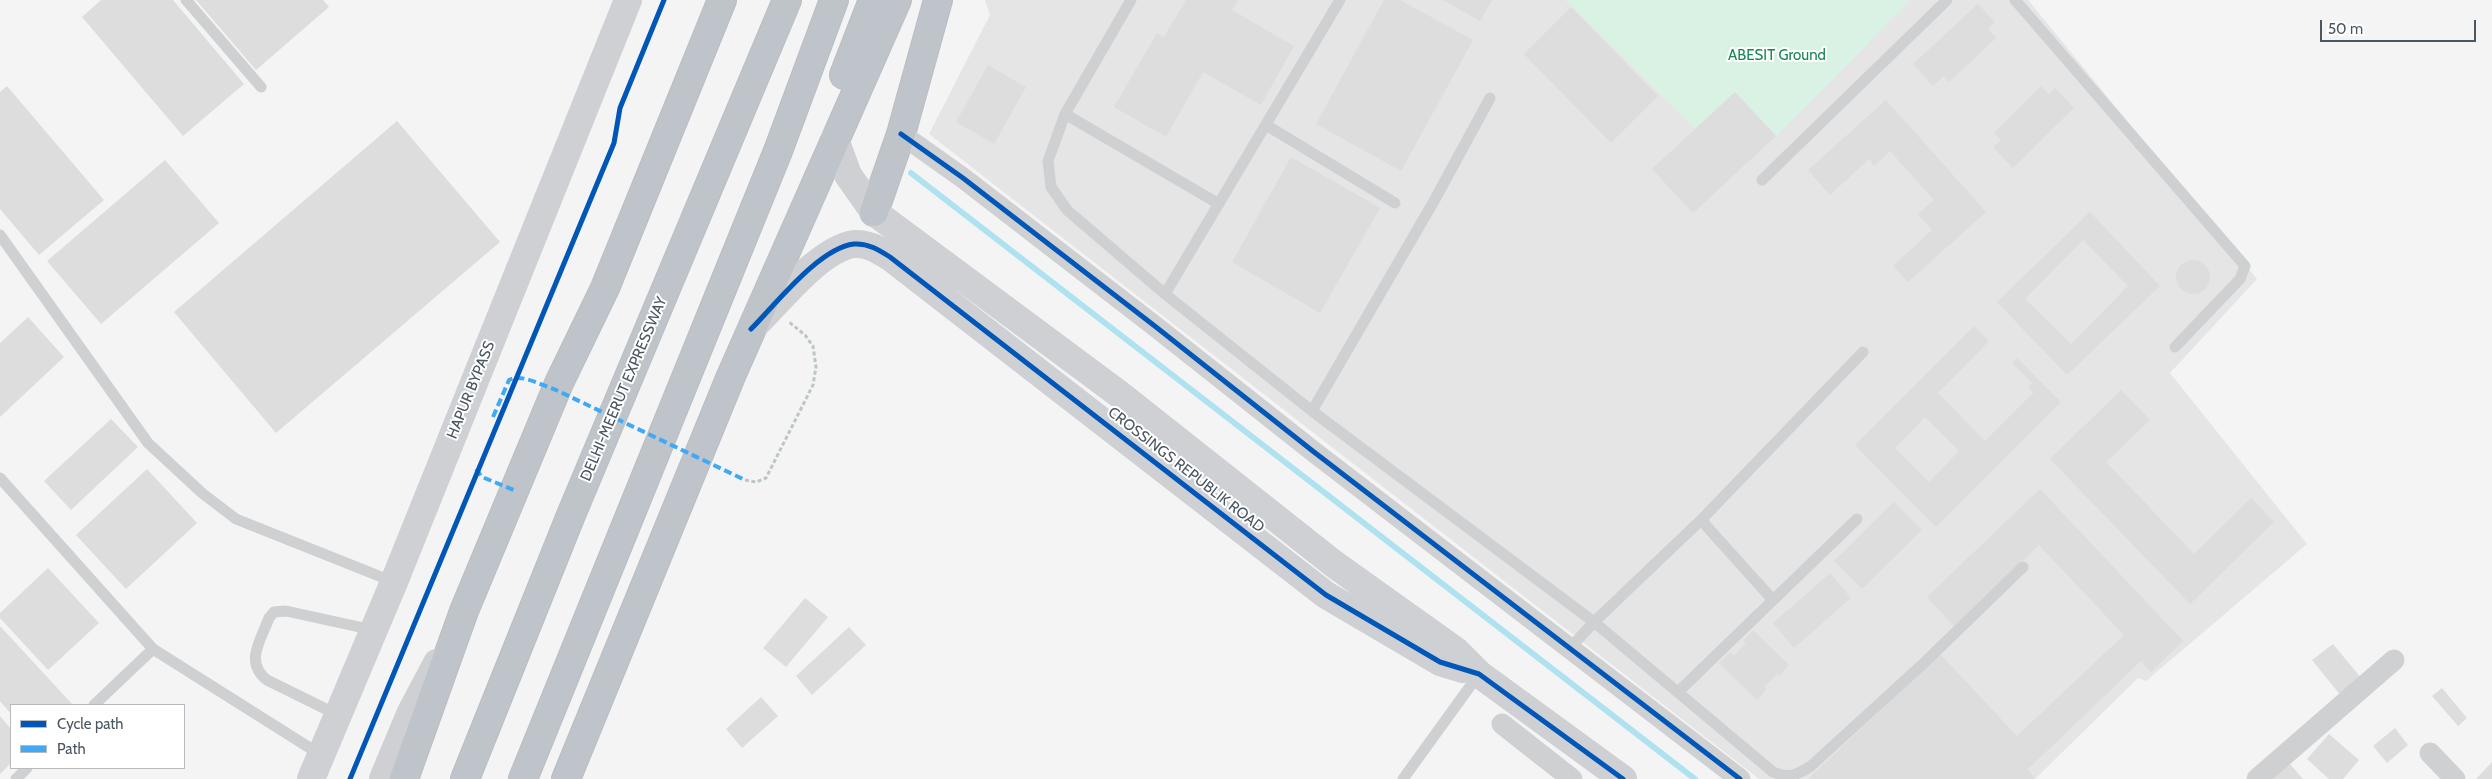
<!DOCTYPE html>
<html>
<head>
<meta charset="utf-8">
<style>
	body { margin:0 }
	#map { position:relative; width:2492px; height:779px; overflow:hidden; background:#f4f4f4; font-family:Cabin,sans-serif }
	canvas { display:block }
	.legend { position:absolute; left:10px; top:704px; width:175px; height:65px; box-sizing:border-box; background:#fff; border:1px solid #b7bbc0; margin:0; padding:6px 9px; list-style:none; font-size:15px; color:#4a5661 }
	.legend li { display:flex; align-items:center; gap:10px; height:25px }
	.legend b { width:25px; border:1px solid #b7bbc0 }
	.scale { position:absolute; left:2320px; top:20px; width:156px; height:22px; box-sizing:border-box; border:2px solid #4a5661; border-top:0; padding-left:6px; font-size:15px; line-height:18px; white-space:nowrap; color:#4a5661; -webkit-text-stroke:4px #fff; paint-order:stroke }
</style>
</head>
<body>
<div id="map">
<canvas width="2492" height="779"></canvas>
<ul class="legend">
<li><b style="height:6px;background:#0057b8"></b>Cycle path</li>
<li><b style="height:6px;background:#3fa9f5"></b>Path</li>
</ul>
<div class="scale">50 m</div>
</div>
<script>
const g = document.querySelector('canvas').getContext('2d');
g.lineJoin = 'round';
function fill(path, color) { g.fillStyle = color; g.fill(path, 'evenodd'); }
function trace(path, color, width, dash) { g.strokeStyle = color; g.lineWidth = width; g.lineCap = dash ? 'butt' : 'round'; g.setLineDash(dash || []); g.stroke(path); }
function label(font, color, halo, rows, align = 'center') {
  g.font = font + ' Cabin,sans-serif'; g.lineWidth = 4; g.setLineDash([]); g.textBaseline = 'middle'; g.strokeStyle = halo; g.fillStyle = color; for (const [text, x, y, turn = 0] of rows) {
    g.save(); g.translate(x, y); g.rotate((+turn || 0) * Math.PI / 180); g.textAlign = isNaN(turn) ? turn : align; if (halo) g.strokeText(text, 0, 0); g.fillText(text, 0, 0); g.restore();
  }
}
fill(new Path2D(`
	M985 0H2028L2257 279 2170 373 2307 544 2146 681 2138 678 2035 779H1759L929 134 990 15Z`), '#e6e5e6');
fill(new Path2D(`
	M1565 0H1911L1776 136 1735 92 1695 129Z`), '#d9f2e3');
trace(new Path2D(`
	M911 173 1695 779`), '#aee2f0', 6);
fill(new Path2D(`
	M101 0H173L244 84 183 136 82 17Z
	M196 0H323L329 7 256 70Z
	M1186 0H1238L1232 10 1294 46 1261 105 1203 72 1166 137 1114 107 1157 33 1164 37Z
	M1384 0H1400L1473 40 1401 171 1316 124Z
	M1443 0H1492L1480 21Z
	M1978 4 1995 22 1988 29 1996 38 1949 82 1944 76 1933 86 1913 64Z
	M1571 7 1658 96 1611 143 1524 54Z
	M988 65 1026 87 994 144 956 122Z
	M7 86 104 200 39 255 0 209V92Z
	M2041 86 2049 94 2055 88 2074 108 2013 168 1993 147 2001 140 1994 133Z
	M1735 92 1776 136 1693 213 1652 169Z
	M1886 100 1986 212 1908 282 1893 266 1932 230 1918 214 1934 200 1890 151 1874 166 1869 159 1830 195 1808 170Z
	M397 121 500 242 276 433 174 312Z
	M1291 157 1380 208 1320 313 1232 262Z
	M165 160 219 223 101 324 47 261Z
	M2090 212 2160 286 2067 375 1997 302ZM2083 240 2128 286 2071 344 2025 299Z
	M2176 277a17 17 0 1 1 34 0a17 17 0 1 1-34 0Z
	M28 317 64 357 0 417V343Z
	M1974 326 1989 341 1938 393 1985 441 2034 392 2028 387 2032 383 2012 363 2017 358 2061 402 1936 527 1855 445ZM1925 417 1959 451 1929 482 1895 448Z
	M2121 390 2150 420 2106 462 2194 554 2251 498 2274 522 2190 604 2050 459Z
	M111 419 138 447 71 510 44 481Z
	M147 469 197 523 126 589 76 535Z
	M2040 489 2183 641 2151 672 2141 661 2028 769 2035 779H1808L1940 654 2017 736 2124 635 2039 545 1954 626 1927 597Z
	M1894 502 1922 530 1862 589 1834 561Z
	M48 568 99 623 48 670 0 618V613Z
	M1830 573 1851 598 1794 648 1773 623Z
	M805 598 828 617 786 667 763 648Z
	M0 626 73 705H11V714L0 701Z
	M849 627 866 645 812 695 796 676Z
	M1753 630 1789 665 1779 676 1777 674 1764 687 1767 689 1757 700 1719 663 1730 652 1734 656 1746 643 1743 641Z
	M2333 644 2362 679 2341 696 2312 660Z
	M2442 688 2467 718 2458 726 2432 696Z
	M761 697 778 716 742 748 726 729Z
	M0 716 11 729V763L0 774Z
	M2395 728 2408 745 2387 763 2373 746Z
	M2329 734 2359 760 2343 779H2329L2307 759Z
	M2492 762V779H2476Z
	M2289 763 2303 779H2270Z`), '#ddddde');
const highway = new Path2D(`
	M844 75 873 0
	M874 212 901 134 938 0
	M404 779 464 611 559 383 605 288 722 0
	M465 779 571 515 787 0
	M523 779 778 151 834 0
	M566 779 731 376 897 0`);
trace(highway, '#b9bec3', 30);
trace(new Path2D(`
	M745 480 756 482 766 478 813 385 816 367 813 346 805 335 789 322`), '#bcc7c4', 3, [4, 2.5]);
trace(new Path2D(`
	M186 0 261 87
	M1131 0 1065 114 1048 161 1051 187 1067 210 1165 294 1312 411 1594 622 1773 772C1789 779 1797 775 1811 766L1925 662 2023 567
	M2015 0 2245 266 2240 279 2175 347
	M1065 114 1219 204
	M1266 125 1395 203
	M1762 180 1947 0
	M0 235 148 443 202 493 236 519 394 582
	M1165 294 1340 0
	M1312 411 1434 201 1490 98
	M0 478 153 649 321 755
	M1701 520 1772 599
	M1570 648 1594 622 1701 520 1863 352
	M1678 692 1857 519
	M94 705 153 649
	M338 715 267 680C244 662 261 640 269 618L274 612 286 611 373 630
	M16 779 27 768
	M1403 779 1479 674`), '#ced0d2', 11);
trace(new Path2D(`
	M901 134 963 178 1156 327 1314 452 1740 779
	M1502 724 1572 779
	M2430 753 2455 779
	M2257 779 2394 660`), '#ced0d2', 21);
trace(new Path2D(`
	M835 139 848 175 874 212 1119 394 1334 564 1456 651 1479 674 1623 779
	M753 327C778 303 819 249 854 244 868 243 879 250 890 257L1326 595 1440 662 1463 669
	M311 779 394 582 628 0
	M383 779 411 712 437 663`), '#ced0d4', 28);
trace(highway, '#bec4c9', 28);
trace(new Path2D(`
	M493 417 509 380C522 373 543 386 556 390L745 480
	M476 469 482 477 514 490`), '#3fa9f5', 4, [8, 4]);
trace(new Path2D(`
	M901 134 963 178 1156 327 1314 452 1740 779
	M751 329C776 304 819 248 854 244 868 243 879 250 890 257L1326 595 1440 662 1479 674 1623 779
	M350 779 614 143 620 108 664 0`), '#0057b8', 5);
label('15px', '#17864f', '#fff', [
	["ABESIT Ground",1777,56]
]);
label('15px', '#4a5661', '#fff', [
	["DELHI-MEERUT EXPRESSWAY",624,389,-67],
	["HAPUR BYPASS",471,390,-68],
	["CROSSINGS REPUBLIK ROAD",1186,470,38]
]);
</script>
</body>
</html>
